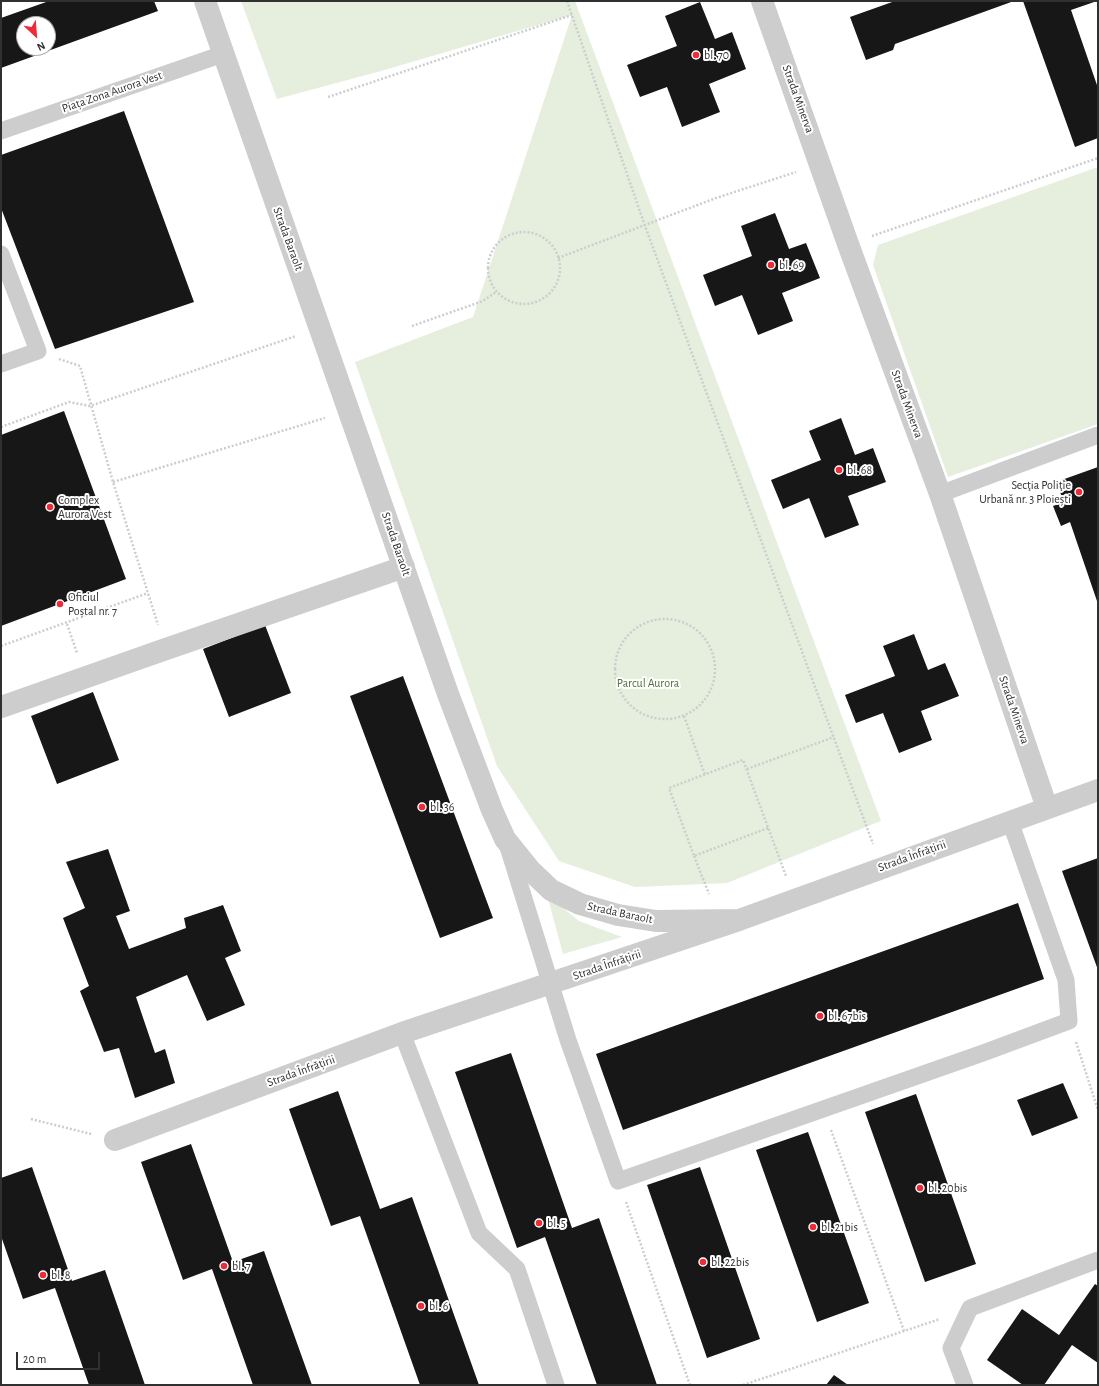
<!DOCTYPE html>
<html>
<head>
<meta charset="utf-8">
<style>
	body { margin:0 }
	#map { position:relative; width:1099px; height:1386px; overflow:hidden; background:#fff; font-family:"Alegreya Sans",sans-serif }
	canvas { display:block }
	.frame { position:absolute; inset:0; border:2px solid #303030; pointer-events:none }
	.north { position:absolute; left:16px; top:16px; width:40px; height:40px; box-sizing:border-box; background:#fff; border:1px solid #acacac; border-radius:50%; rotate:154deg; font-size:11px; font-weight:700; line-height:16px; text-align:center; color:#303030 }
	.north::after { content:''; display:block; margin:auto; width:14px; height:18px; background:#ef2b38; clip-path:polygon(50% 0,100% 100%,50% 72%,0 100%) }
	.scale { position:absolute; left:16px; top:1352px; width:84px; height:18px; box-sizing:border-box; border:2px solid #303030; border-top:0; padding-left:5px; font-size:12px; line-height:14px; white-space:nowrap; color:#303030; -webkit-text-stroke:3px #fff; paint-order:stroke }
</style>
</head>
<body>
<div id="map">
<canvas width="1099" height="1386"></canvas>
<div class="frame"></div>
<div class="north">N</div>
<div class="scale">20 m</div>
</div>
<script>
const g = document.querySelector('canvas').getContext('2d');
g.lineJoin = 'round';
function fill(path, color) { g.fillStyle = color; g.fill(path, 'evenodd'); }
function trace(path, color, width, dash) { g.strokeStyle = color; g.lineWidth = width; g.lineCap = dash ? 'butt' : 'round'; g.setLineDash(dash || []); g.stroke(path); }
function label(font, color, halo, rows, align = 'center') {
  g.font = font + ' "Alegreya Sans",sans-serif'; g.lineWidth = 4; g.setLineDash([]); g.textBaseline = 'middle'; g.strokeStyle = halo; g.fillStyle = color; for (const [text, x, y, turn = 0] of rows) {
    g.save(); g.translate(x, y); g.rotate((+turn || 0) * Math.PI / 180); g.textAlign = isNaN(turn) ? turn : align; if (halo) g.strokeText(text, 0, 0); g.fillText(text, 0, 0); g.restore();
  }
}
fill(new Path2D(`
	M241 1H575L881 821 727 883 635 887 559 861 497 766 355 362 473 317 572 15 381 71 277 99Z
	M1098 167V424L948 477 873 265 878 245Z
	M547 895 579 921 622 937 563 954Z`), '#e6eede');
fill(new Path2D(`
	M49 1H154L158 11 1 68V18ZM24 24H48V48H24Z
	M895 1H1014L895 44 893 50 866 60 850 17Z
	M1023 1H1097L1071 10 1098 88V138L1075 147Z
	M700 2 715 39 732 32 746 69 709 84 720 112 682 127 667 87 640 97 627 65 677 46 665 16Z
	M124 111 194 302 55 349 1 208V155Z
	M775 213 789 249 806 243 820 278 782 293 793 321 758 335 742 295 715 306 703 275 752 256 741 226Z
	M64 411 126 579 1 626V435Z
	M841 418 855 455 873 448 886 482 848 496 859 525 825 538 809 498 783 509 771 480 821 460 809 431Z
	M1098 467V604L1070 522 1061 526 1053 506 1064 502 1056 482Z
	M265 625 291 693 229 717 203 649Z
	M914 634 928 670 945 663 959 696 921 711 932 740 899 753 883 713 856 723 845 695 895 676 883 646Z
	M403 676 493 918 440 938 350 696Z
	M93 692 119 760 57 784 31 716Z
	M108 849 130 911 116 916 129 949 186 928 184 918 223 905 241 951 225 958 245 1005 207 1021 187 975 136 997 155 1053 165 1049 175 1083 135 1098 119 1048 104 1052 80 991 89 986 63 918 85 908 66 862Z
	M1098 858V970L1062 871Z
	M1018 903 1044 979 623 1130 596 1054Z
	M511 1053 572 1228 599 1218 657 1385H597L545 1237 517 1248 455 1072Z
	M1063 1083 1078 1118 1032 1136 1017 1100Z
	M338 1091 380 1209 412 1197 479 1385H420L360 1216 331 1226 289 1109Z
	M916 1094 976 1264 925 1282 865 1112Z
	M808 1132 869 1303 817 1322 756 1150Z
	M191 1144 233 1262 264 1251 312 1385H253L212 1269 183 1280 141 1162Z
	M32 1167 72 1281 105 1270 145 1385H89L55 1288 23 1299 1 1236V1178Z
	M700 1167 760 1339 707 1358 647 1185Z
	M1095 1284 1098 1286V1363L1072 1345 1044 1385H1023L987 1360 1022 1309 1059 1335Z
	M834 1375 848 1385H826Z`), '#171717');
trace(new Path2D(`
	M567 1 645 226 873 844
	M328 97 572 15
	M488 268a36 36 0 1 1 72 0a36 36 0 1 1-72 0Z
	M872 236 1098 158
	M558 258 716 198 796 172
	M412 326 483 301 496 292
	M59 359 80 366 113 482 158 625
	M1 427 69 402 90 406 296 336
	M113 482 325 418
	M615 669a50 50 0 1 1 100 0a50 50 0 1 1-100 0Z
	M67 624 77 653
	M1 646 148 593
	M684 716 705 775
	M747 769 834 737
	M768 828 694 856 669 788 743 760 786 876
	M694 856 709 894
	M1076 1042 1098 1110
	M31 1119 91 1134
	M831 1130 904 1331
	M626 1202 690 1385
	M743 1385 940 1319`), '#cdcdcd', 2.5, [2, 2]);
trace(new Path2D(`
	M1 131 223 54
	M1 254 38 351 1 364
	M940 494 1098 435
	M508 847 568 1040 618 1181 983 1053 1069 1021 1066 980 1010 821
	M402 1033 479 1233 517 1269 556 1385
	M965 1385 951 1348 970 1308 1098 1260`), '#cdcdcd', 17);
trace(new Path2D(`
	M205 1 448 694 492 810 505 839 530 870 551 890 580 904 618 915 656 921 739 920
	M762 1 848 244 940 494 1047 808
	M1 707 166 649 404 567
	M115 1140 402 1033 739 920 1098 790`), '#cdcdcd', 22);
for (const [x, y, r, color] of [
	[696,55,4,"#ef2b38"],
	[771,265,4,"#ef2b38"],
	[839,470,4,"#ef2b38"],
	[1079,492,4,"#ef2b38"],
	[50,507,4,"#ef2b38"],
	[60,604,4,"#ef2b38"],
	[422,807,4,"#ef2b38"],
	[820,1016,4,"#ef2b38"],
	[920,1188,4,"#ef2b38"],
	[539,1223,4,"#ef2b38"],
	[813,1227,4,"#ef2b38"],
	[703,1262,4,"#ef2b38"],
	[224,1266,4,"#ef2b38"],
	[43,1275,4,"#ef2b38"],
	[421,1306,4,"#ef2b38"]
]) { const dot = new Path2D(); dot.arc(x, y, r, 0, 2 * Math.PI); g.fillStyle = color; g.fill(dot); trace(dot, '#fff', 1.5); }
label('12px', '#303030', '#fff', [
	["bl. 70",704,55],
	["bl. 69",779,265],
	["bl. 68",847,470],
	["Secţia Poliţie",1071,485,"right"],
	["Urbană nr. 3 Ploiești",1071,499,"right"],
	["Complex",58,500],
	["Aurora Vest",58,514],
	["Oficiul",68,597],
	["Poștal nr. 7",68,611],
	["bl. 36",430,807],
	["bl. 67bis",828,1016],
	["bl. 20bis",928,1188],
	["bl. 5",547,1223],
	["bl. 21bis",821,1227],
	["bl. 22bis",711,1262],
	["bl. 7",232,1266],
	["bl. 8",51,1275],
	["bl. 6",429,1306]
], 'left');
label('12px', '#303030', '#fff', [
	["Piața Zona Aurora Vest",112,92,-19],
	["Strada Minerva",798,99,70],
	["Strada Baraolt",288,239,70],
	["Strada Minerva",907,404,70],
	["Strada Baraolt",396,544,71],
	["Strada Minerva",1014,710,71],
	["Strada Înfrățirii",912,856,-20],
	["Strada Baraolt",620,913,12],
	["Strada Înfrățirii",607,965,-19],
	["Strada Înfrățirii",301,1071,-20]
]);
label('12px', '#536f3b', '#fff', [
	["Parcul Aurora",648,683]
]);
</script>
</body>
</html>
